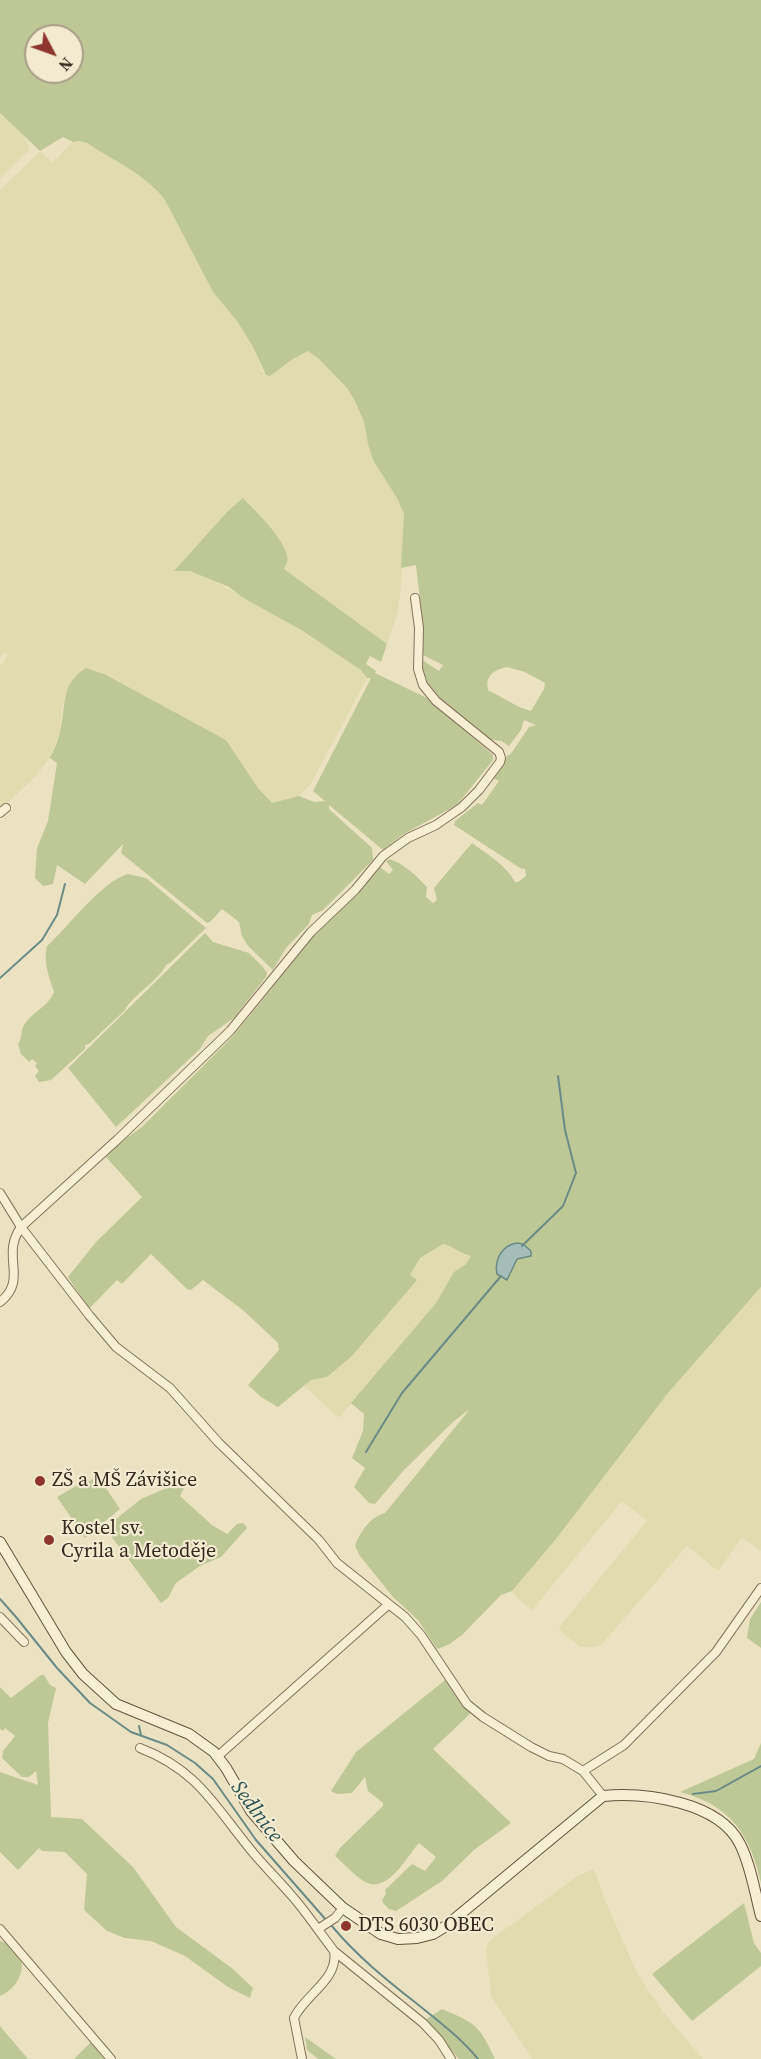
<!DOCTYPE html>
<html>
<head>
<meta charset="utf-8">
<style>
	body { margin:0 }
	#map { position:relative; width:761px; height:2059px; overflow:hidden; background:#ebe2c1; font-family:"Source Serif 4",serif }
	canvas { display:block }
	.north { position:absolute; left:24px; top:24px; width:60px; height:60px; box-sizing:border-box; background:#f3ebd0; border:2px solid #a79e88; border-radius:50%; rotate:131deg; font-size:16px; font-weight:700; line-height:24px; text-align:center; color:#342a1d }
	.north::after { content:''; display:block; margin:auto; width:21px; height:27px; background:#8e352e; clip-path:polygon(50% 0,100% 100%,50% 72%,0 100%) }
</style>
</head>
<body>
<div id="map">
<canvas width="761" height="2059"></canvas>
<div class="north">N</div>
</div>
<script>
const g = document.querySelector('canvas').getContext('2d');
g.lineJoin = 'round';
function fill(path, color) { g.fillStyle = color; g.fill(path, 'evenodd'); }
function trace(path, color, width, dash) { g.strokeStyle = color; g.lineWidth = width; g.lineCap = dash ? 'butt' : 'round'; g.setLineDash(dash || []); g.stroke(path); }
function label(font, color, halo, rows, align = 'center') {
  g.font = font + ' "Source Serif 4",serif'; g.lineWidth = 4.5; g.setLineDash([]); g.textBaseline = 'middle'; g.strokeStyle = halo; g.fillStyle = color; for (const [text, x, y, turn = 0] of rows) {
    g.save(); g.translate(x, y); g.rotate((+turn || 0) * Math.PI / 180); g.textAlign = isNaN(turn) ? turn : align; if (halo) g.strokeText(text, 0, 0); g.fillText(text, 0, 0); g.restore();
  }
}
fill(new Path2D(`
	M0 113 24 136 29 146 28 151 0 179Z
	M73 141 87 143 149 182 158 191 165 200 213 292 237 321 253 347 263 372 279 370 293 359 308 351 320 359 347 388 355 401 364 422 368 444 373 460 397 498 404 514 401 584 398 611 387 644 284 569 288 561V555L264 521 198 546 175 570 190 571 200 574 263 607 342 657 361 670 367 678 311 784 299 796 291 800 272 803 269 801 258 788 226 740 95 670 74 678 66 693 62 708 60 730 50 758 36 776 0 810V666L9 654 5 652 0 658V190L40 151 53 162Z
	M443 1244 451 1245 464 1255 471 1256 465 1265 454 1273 436 1303 339 1418 304 1386 311 1380 327 1377 351 1357 417 1280 410 1275 420 1258Z
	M761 1287V1551L744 1539H741L718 1571 687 1546 602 1644 593 1647H580L559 1630 561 1625 647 1521 622 1501 532 1610 515 1596 512 1591 556 1539 668 1393Z
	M594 1869 604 1898 637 1973 663 2012 703 2059H532L491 1996 486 1949 489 1941 576 1877Z`), '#e0dcaf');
fill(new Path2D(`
	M0 0H761V1287L668 1393 556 1539 512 1591 501 1595 462 1635 448 1645 437 1649 418 1620 393 1597 360 1556 355 1546C360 1532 370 1517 385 1513L470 1409 453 1422 404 1470 375 1504 369 1503 354 1487 365 1468 352 1458 363 1431 364 1414 351 1403 436 1303 454 1272 465 1265 471 1256C460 1254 454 1246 443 1244L420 1258 410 1275 417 1280 351 1357 327 1377 311 1380 278 1407 261 1397 248 1385 279 1350 278 1343 244 1311 203 1280 191 1290 187 1289 151 1254 122 1284 117 1280 89 1309 68 1277 96 1242 142 1197 106 1157 122 1141 142 1127 234 1035 272 988 287 965 304 944 364 886 380 867 389 874 393 870 386 861 389 859C404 863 416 876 427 887L426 897 433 903 437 900 434 888 472 843C487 854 506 865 515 882H518L526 876 525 869 520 868 454 825 455 821 478 803 482 805 499 781 493 778 508 755H510L529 727 536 725 524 720 521 730 509 746 501 741 487 739 435 699 422 677 421 659 439 671 443 665 421 654 423 627 416 565 401 568 404 514 397 498 373 460 368 444 364 422 355 401 347 388 319 359 308 351 293 359 270 376 266 375 253 347 237 321 213 292 165 200C146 174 113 161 87 143L78 141 73 142 63 137 40 151 0 113ZM36 36H72V72H36ZM507 667 525 672 545 683 544 689 531 711 519 707 488 690C485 675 494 670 507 667Z
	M243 498C257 513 282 536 287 555 289 561 286 564 284 569L387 644 381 662 370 656 366 664 376 671 375 673 427 698 493 755V760L457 805 402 835 383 850 329 805V809L372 848 373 860 323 910 312 915 309 924 286 948 273 970 248 946 242 936 239 922 222 909 210 922 207 923 121 853 123 844 85 884 57 865 53 884 43 886 35 878 37 848 48 821 57 763 50 758C55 748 59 738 61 727 66 702 61 684 86 668L104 674 226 740 258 788 272 803 299 796 314 802 325 801 313 791 371 678H367L361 670 301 630 242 597 229 587 190 571H174L228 511Z
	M128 874 146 878 206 928 170 963 166 965C159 980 130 998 125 1010L89 1044 85 1045V1049L51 1080 39 1082 35 1076 39 1071 35 1066 37 1063 32 1059 29 1062 21 1054 18 1044C23 1037 20 1032 24 1025 32 1012 48 1007 54 992 49 977 43 962 47 946 68 927 102 881 128 874Z
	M205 933 213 942 249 953 263 967 267 973 266 977 234 1018 208 1036 200 1049 116 1127 68 1068Z
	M98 1476 120 1509 85 1538 57 1497 81 1483 83 1485Z
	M169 1487 184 1488 180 1496 212 1525 227 1534 237 1524 243 1523 247 1528 221 1557 200 1566 176 1583 168 1598 161 1603 105 1528 141 1499Z
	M761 1602V1648L747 1638 750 1619Z
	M41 1675H44L50 1685 56 1688 48 1723 51 1817 82 1819 133 1867 176 1927 233 1969 253 1988 250 1998 228 1987 185 1956 151 1941 125 1938 107 1931 84 1910 87 1874 65 1852 42 1851 39 1848 18 1870 0 1852V1772L38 1785 36 1771 29 1777H22L2 1758 3 1751 15 1736 5 1728 3 1731 0 1729V1687L11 1698Z
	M445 1680 472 1712 433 1749 511 1823 474 1850 442 1881 396 1911 389 1909 383 1903 382 1900 386 1894 385 1890 412 1864 425 1871 436 1857 419 1843C408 1855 389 1892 367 1883 358 1879 343 1863 335 1856L340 1848 383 1806V1803L368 1791 365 1777 352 1793 337 1794 331 1791 356 1752Z
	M761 1743V1883C750 1834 730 1805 680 1792L754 1759Z
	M744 1903 754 1943 761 1953V1966L692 2021 652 1974Z
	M0 1941C32 1949 26 1985 0 1996Z
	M442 2009C477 2024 479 2025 495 2059H459L425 2020Z
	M0 2026 28 2059H0Z
	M305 2037 336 2059H318L307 2050Z
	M91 2042 104 2059H74Z`), '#bec896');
const water = new Path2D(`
	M517 1243 523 1244 531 1251V1256L517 1259 507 1280 497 1274C494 1260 502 1245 517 1243Z`);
fill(water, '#a4bdb8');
trace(water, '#6b8b85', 1.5);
trace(new Path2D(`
	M0 978 42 940 57 915 65 884
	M522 1246 563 1206 576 1173 565 1130 558 1076
	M366 1452 402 1393 501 1276
	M0 1599 16 1617 57 1668 90 1703 131 1732 167 1745 195 1763 213 1779 256 1840 327 1921
	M139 1726 141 1735
	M693 1794 716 1791 761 1766
	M331 1925C356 1955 385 1979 416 2003 437 2020 460 2037 478 2059`), '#6b8b85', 2);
const street = new Path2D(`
	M0 813 6 808
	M0 1193 21 1227 89 1315 116 1347 170 1388 218 1442 319 1540 337 1563 405 1617 421 1635 467 1704 483 1717 531 1747 549 1756 563 1759 583 1771 603 1796
	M0 1302C29 1279 0 1256 21 1227L118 1139 230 1031 311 932 355 890 383 856 408 838 436 825 462 807 479 790 500 762 501 758 499 752 436 701 423 685 418 669 419 628 415 598
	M0 1617 24 1642
	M140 1748C200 1771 216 1809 255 1855 267 1869 280 1882 292 1896 307 1913 320 1933 334 1951 339 1980 305 1994 294 2018L302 2059
	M218 1756 389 1604
	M583 1771 624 1745 716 1652 761 1588
	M0 1929 111 2059
	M318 1929 335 1918 343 1908
	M334 1951 423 2023 439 2040 451 2059`);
const secondary = new Path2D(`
	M0 1542 66 1652 83 1674 116 1704 189 1734 214 1752 226 1768 251 1811 294 1861 343 1908 381 1934 398 1939 417 1938 433 1934 446 1926 603 1796C646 1792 719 1802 740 1844 751 1866 755 1893 761 1916`);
trace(street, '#83735a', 10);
trace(secondary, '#65543d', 12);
trace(street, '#f6efd4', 8);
trace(secondary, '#f6efd4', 10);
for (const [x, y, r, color] of [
	[40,1481,6,"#8e352e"],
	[49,1540,6,"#8e352e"],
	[346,1926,6,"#8e352e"]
]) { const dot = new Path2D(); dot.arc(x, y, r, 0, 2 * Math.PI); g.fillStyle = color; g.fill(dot); trace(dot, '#f3ebd0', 2); }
label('20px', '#342a1d', '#f3ebd0', [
	["ZŠ a MŠ Závišice",52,1481],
	["Kostel sv.",61,1529],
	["Cyrila a Metoděje",61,1552],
	["DTS 6030 OBEC",358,1926]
], 'left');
label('italic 21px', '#2d5253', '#f3ebd0', [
	["Sedlnice",256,1812,53]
]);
</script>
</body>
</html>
